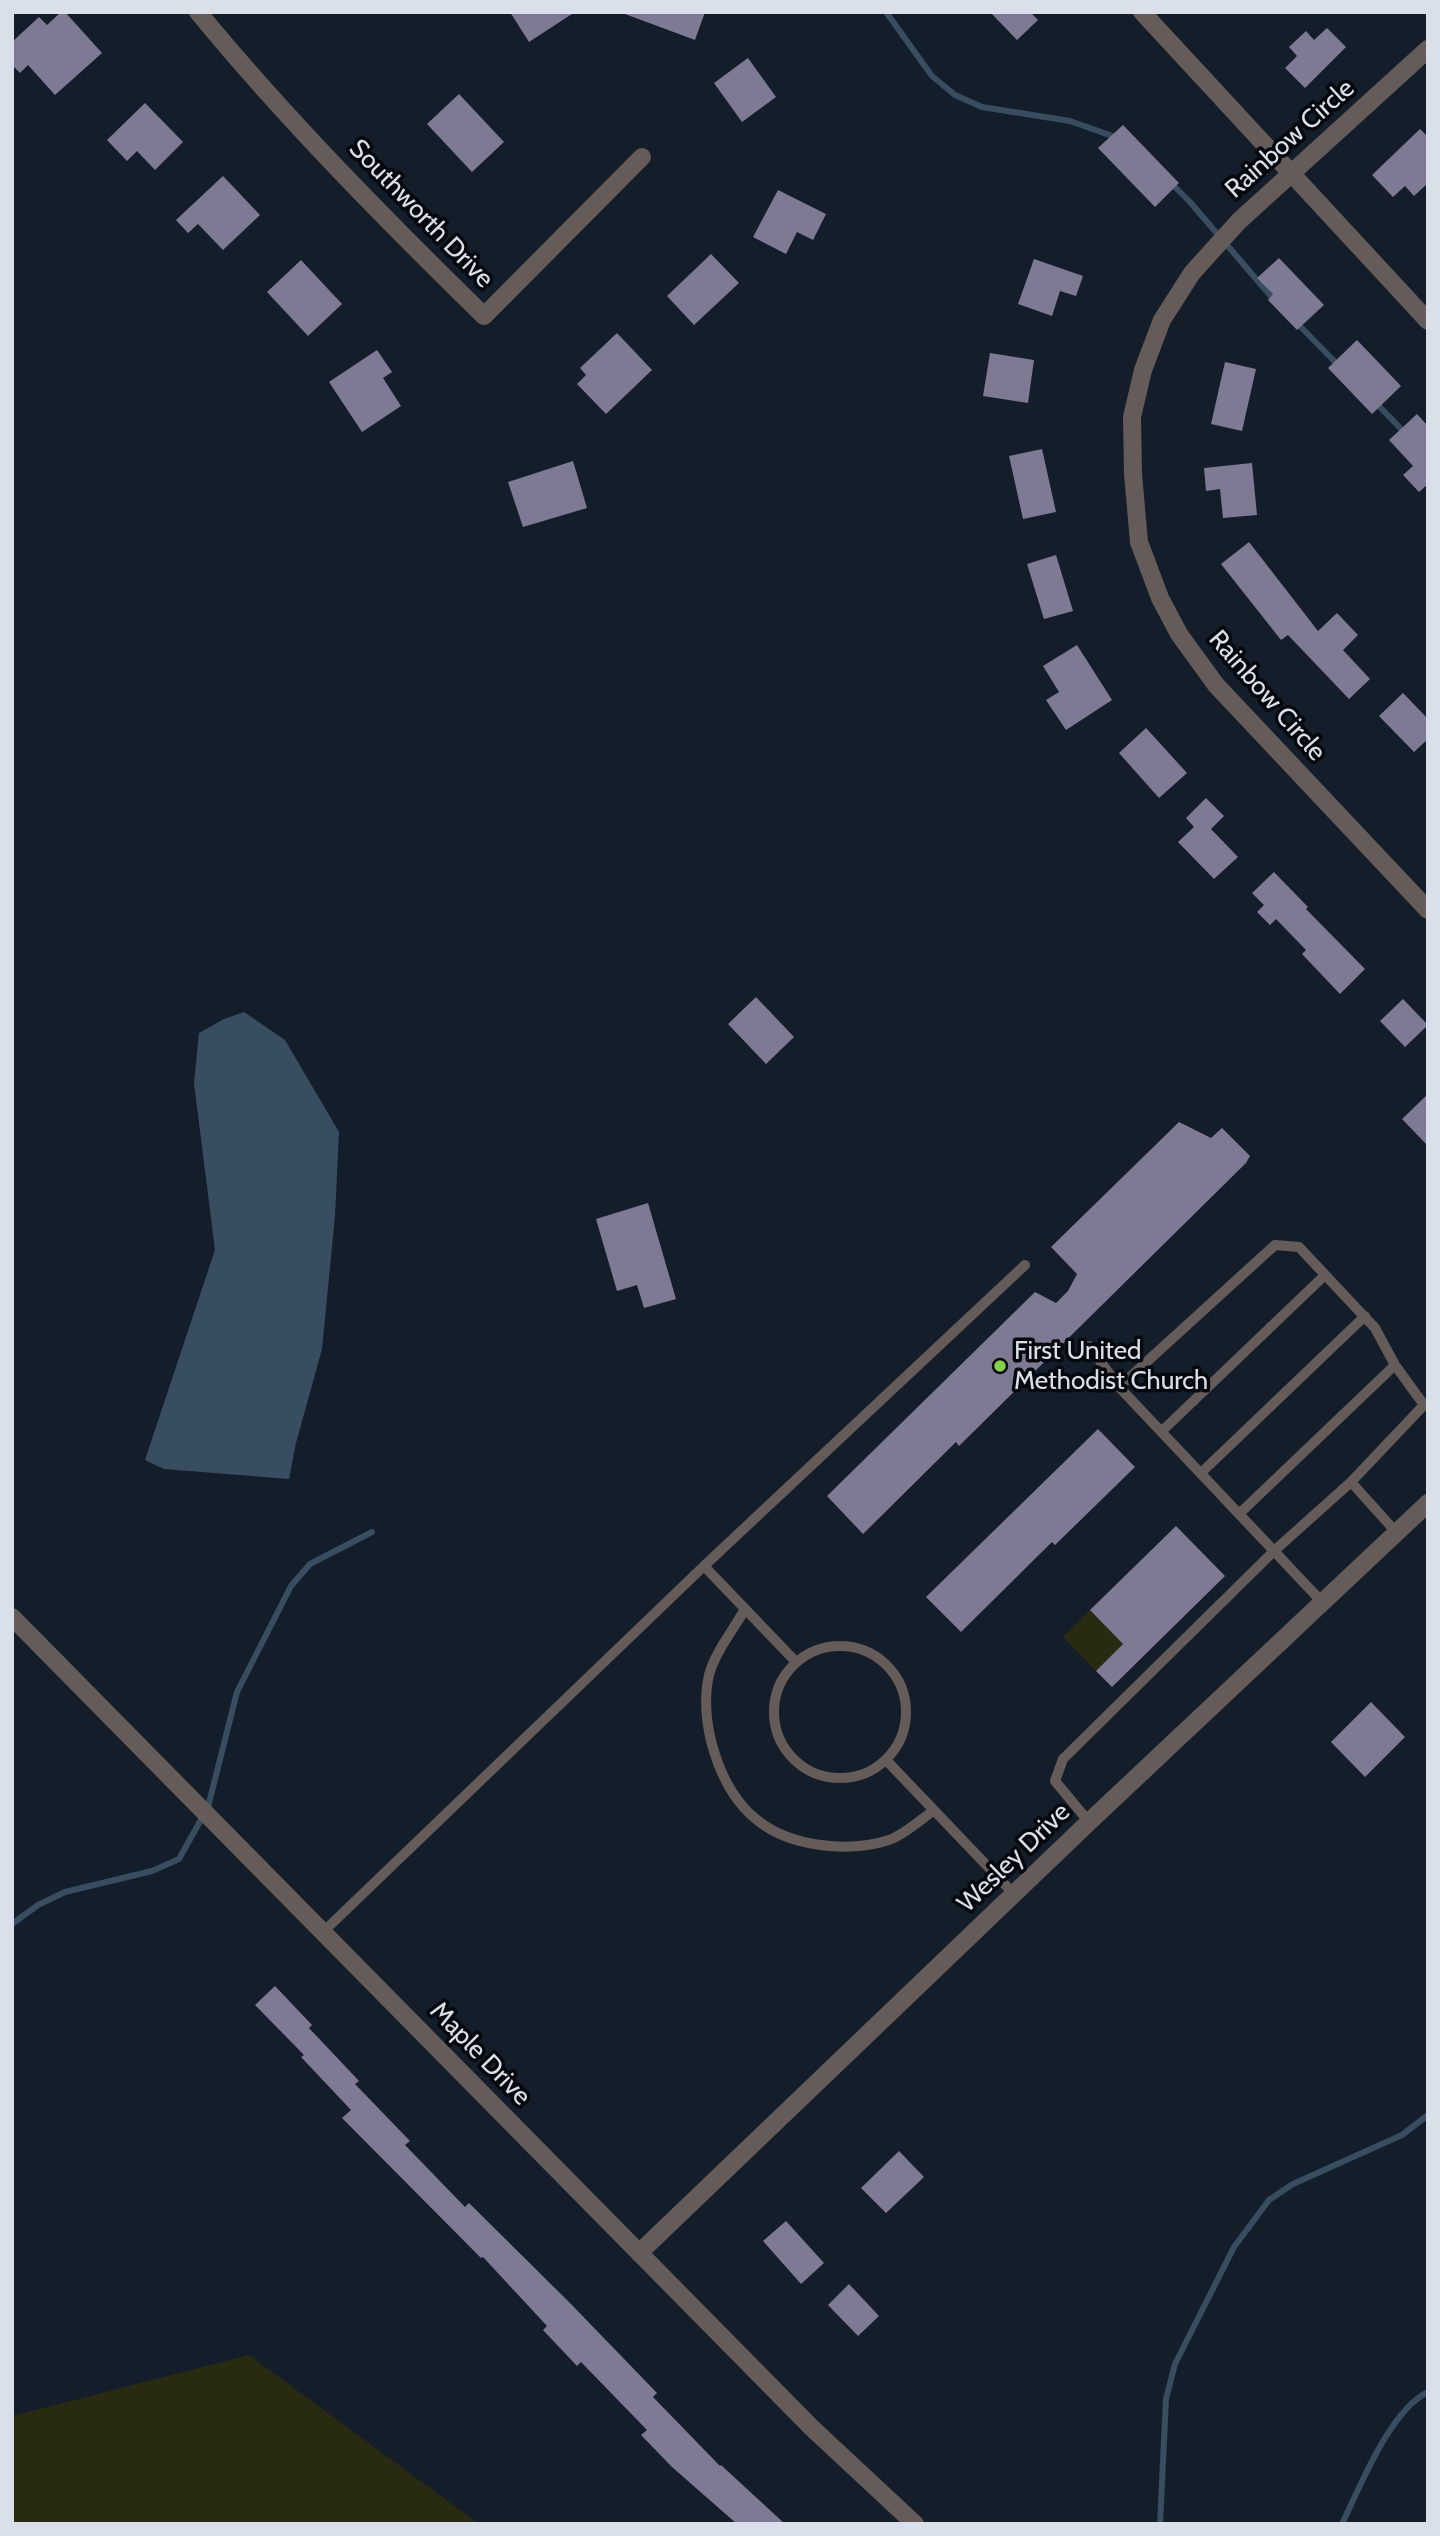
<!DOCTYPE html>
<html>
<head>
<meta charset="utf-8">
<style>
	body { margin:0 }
	#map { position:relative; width:1440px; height:2536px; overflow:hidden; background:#141e2b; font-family:Cabin,sans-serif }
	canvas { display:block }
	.frame { position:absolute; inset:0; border:14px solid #d9e0e9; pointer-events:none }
</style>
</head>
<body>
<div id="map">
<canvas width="1440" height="2536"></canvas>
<div class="frame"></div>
</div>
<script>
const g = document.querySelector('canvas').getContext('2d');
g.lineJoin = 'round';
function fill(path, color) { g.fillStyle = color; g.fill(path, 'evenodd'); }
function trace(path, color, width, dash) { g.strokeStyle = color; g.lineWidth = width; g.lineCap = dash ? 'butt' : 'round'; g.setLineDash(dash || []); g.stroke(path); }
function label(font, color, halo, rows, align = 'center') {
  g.font = font + ' Cabin,sans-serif'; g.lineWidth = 7; g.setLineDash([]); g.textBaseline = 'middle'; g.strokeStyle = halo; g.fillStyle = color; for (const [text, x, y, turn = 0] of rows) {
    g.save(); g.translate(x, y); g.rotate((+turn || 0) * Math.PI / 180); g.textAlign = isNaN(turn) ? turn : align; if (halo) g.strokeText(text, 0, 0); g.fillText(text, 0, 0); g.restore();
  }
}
fill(new Path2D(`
	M1090 1610 1123 1644 1096 1671 1063 1637Z
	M249 2355 479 2524H12V2416Z`), '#282a12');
fill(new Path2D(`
	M244 1012 285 1040 339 1132 335 1216 322 1349 296 1443 289 1479 164 1469 145 1460 215 1250 194 1083 199 1033 224 1019Z`), '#394d60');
trace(new Path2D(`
	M886 12 932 76 955 95 982 107 1070 121 1118 138
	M1171 183 1190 202 1275 301
	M1295 321 1339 366
	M1374 401 1405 433
	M12 1924 38 1905 65 1892 152 1871 179 1859 208 1807 237 1692 291 1586 310 1564 372 1532
	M1160 2524 1166 2399 1175 2364 1234 2247 1269 2200 1293 2184 1402 2135 1428 2115
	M1342 2524C1360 2487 1390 2410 1428 2392`), '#394d60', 6);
fill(new Path2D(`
	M61 12H65L102 53 55 95 28 65 20 73 12 65V42L39 17 47 25Z
	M510 12H575L529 42Z
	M625 12H705L695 40 625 14Z
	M990 12H1030L1038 20 1017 40Z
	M1327 28 1346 47 1305 88 1285 68 1297 56 1289 47 1306 31 1314 40Z
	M748 58 776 97 742 122 714 83Z
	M459 94 504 142 472 172 427 124Z
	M145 103 183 142 155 170 137 151 127 161 107 140Z
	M1123 125 1179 183 1155 207 1098 148Z
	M1420 129 1428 137V183L1414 196 1405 186 1393 197 1372 175Z
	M223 176 260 215 223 250 198 224 188 233 176 220Z
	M778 190 826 214 813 240 797 232 786 254 753 237Z
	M711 254 739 283 694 325 667 296Z
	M1279 258 1324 305 1297 330 1268 300 1273 294 1257 278Z
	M1034 259 1083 276 1076 296 1060 291 1052 316 1018 304Z
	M301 260 342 304 308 336 267 292Z
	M617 333 652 370 606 414 577 384 586 375 580 368Z
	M1357 340 1401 386 1372 414 1328 368Z
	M377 350 392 372 383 378 401 406 362 432 329 382Z
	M990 353 1034 360 1028 403 983 396Z
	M1225 362 1256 369 1242 431 1211 424Z
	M1417 414 1428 426V484L1419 492 1403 475 1413 466 1389 440Z
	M1042 449 1056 512 1023 519 1009 456Z
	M573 461 587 508 523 527 508 482Z
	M1252 463 1257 515 1223 518 1220 489 1206 491 1204 468Z
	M1249 542 1318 631 1337 613 1358 635 1343 650 1370 679 1349 699 1288 635 1281 640 1221 564Z
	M1056 555 1073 611 1044 619 1027 564Z
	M1077 645 1112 700 1066 730 1046 700 1059 692 1043 666Z
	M1403 693 1428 719V739L1414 752 1379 716Z
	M1146 728 1187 773 1159 798 1119 753Z
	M1206 798 1224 816 1211 829 1238 857 1214 879 1178 842 1194 827 1186 818Z
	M1274 872 1308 907 1306 909 1365 969 1340 994 1302 954 1306 950 1276 919 1270 925 1257 912 1264 905 1252 893Z
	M756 997 794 1037 766 1064 728 1024Z
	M1403 999 1428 1025 1405 1047 1380 1021Z
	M1428 1094V1146L1402 1119Z
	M1179 1122 1211 1138 1222 1128 1250 1156 1246 1163 959 1446 956 1442 863 1534 827 1496 1035 1292 1056 1303 1068 1291 1077 1274 1051 1247Z
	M648 1203 676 1299 644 1308 637 1285 617 1291 596 1219Z
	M1098 1429 1135 1467 1055 1545 1052 1542 961 1632 926 1597Z
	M1176 1526 1225 1576 1112 1687 1096 1671 1123 1644 1090 1610Z
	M1371 1702 1405 1737 1365 1777 1331 1742Z
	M275 1986 312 2025 309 2028 359 2081 355 2084 410 2141 405 2145 465 2207 469 2203 570 2303 657 2393 653 2397 720 2466 721 2465 785 2524H737L672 2467 641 2435 647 2430 581 2362 577 2366 543 2330 547 2326 483 2257 481 2258 342 2118 351 2110 301 2057 304 2055 255 2005Z
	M899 2151 924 2177 886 2213 861 2188Z
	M786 2221 824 2263 801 2284 763 2241Z
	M849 2284 879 2316 858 2336 828 2305Z`), '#7f7a94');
trace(new Path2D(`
	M1089 1346 1119 1387 1274 1551 1063 1759 1055 1781 1089 1822
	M1119 1387 1275 1245 1299 1247 1375 1328 1395 1365 1424 1405 1351 1482
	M1162 1431 1325 1275
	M1202 1472 1365 1316
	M1239 1514 1395 1365
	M704 1566 1025 1265
	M1322 1602 1274 1551 1351 1482 1396 1532
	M745 1609C734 1629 715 1652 709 1675 698 1721 719 1790 757 1820 790 1847 849 1853 889 1840 904 1835 920 1820 933 1811
	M774 1712a66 66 0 1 1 132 0a66 66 0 1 1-132 0Z
	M886 1760 1014 1894
	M323 1932 704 1566 796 1662`), '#655c59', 10);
trace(new Path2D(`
	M198 12C286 119 385 219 484 316L642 157
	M1142 12 1428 321
	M1428 49 1239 221 1192 273 1162 320 1143 370 1132 417 1133 474 1139 542 1160 598 1179 634 1216 685 1428 910
	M12 1617 812 2428 915 2524
	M639 2253 1089 1822 1428 1503`), '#655c59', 18);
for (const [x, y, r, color] of [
	[1000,1366,7,"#86cf4b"]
]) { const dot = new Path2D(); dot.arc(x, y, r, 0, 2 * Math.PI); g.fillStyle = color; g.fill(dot); trace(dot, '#05080d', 2.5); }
label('26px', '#d9e0e9', '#05080d', [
	["Rainbow Circle",1290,139,-42],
	["Southworth Drive",421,214,46],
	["Rainbow Circle",1267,696,49],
	["Wesley Drive",1014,1858,-44],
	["Maple Drive",480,2054,46]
]);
label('26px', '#d9e0e9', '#05080d', [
	["First United",1014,1351],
	["Methodist Church",1014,1381]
], 'left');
</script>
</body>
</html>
